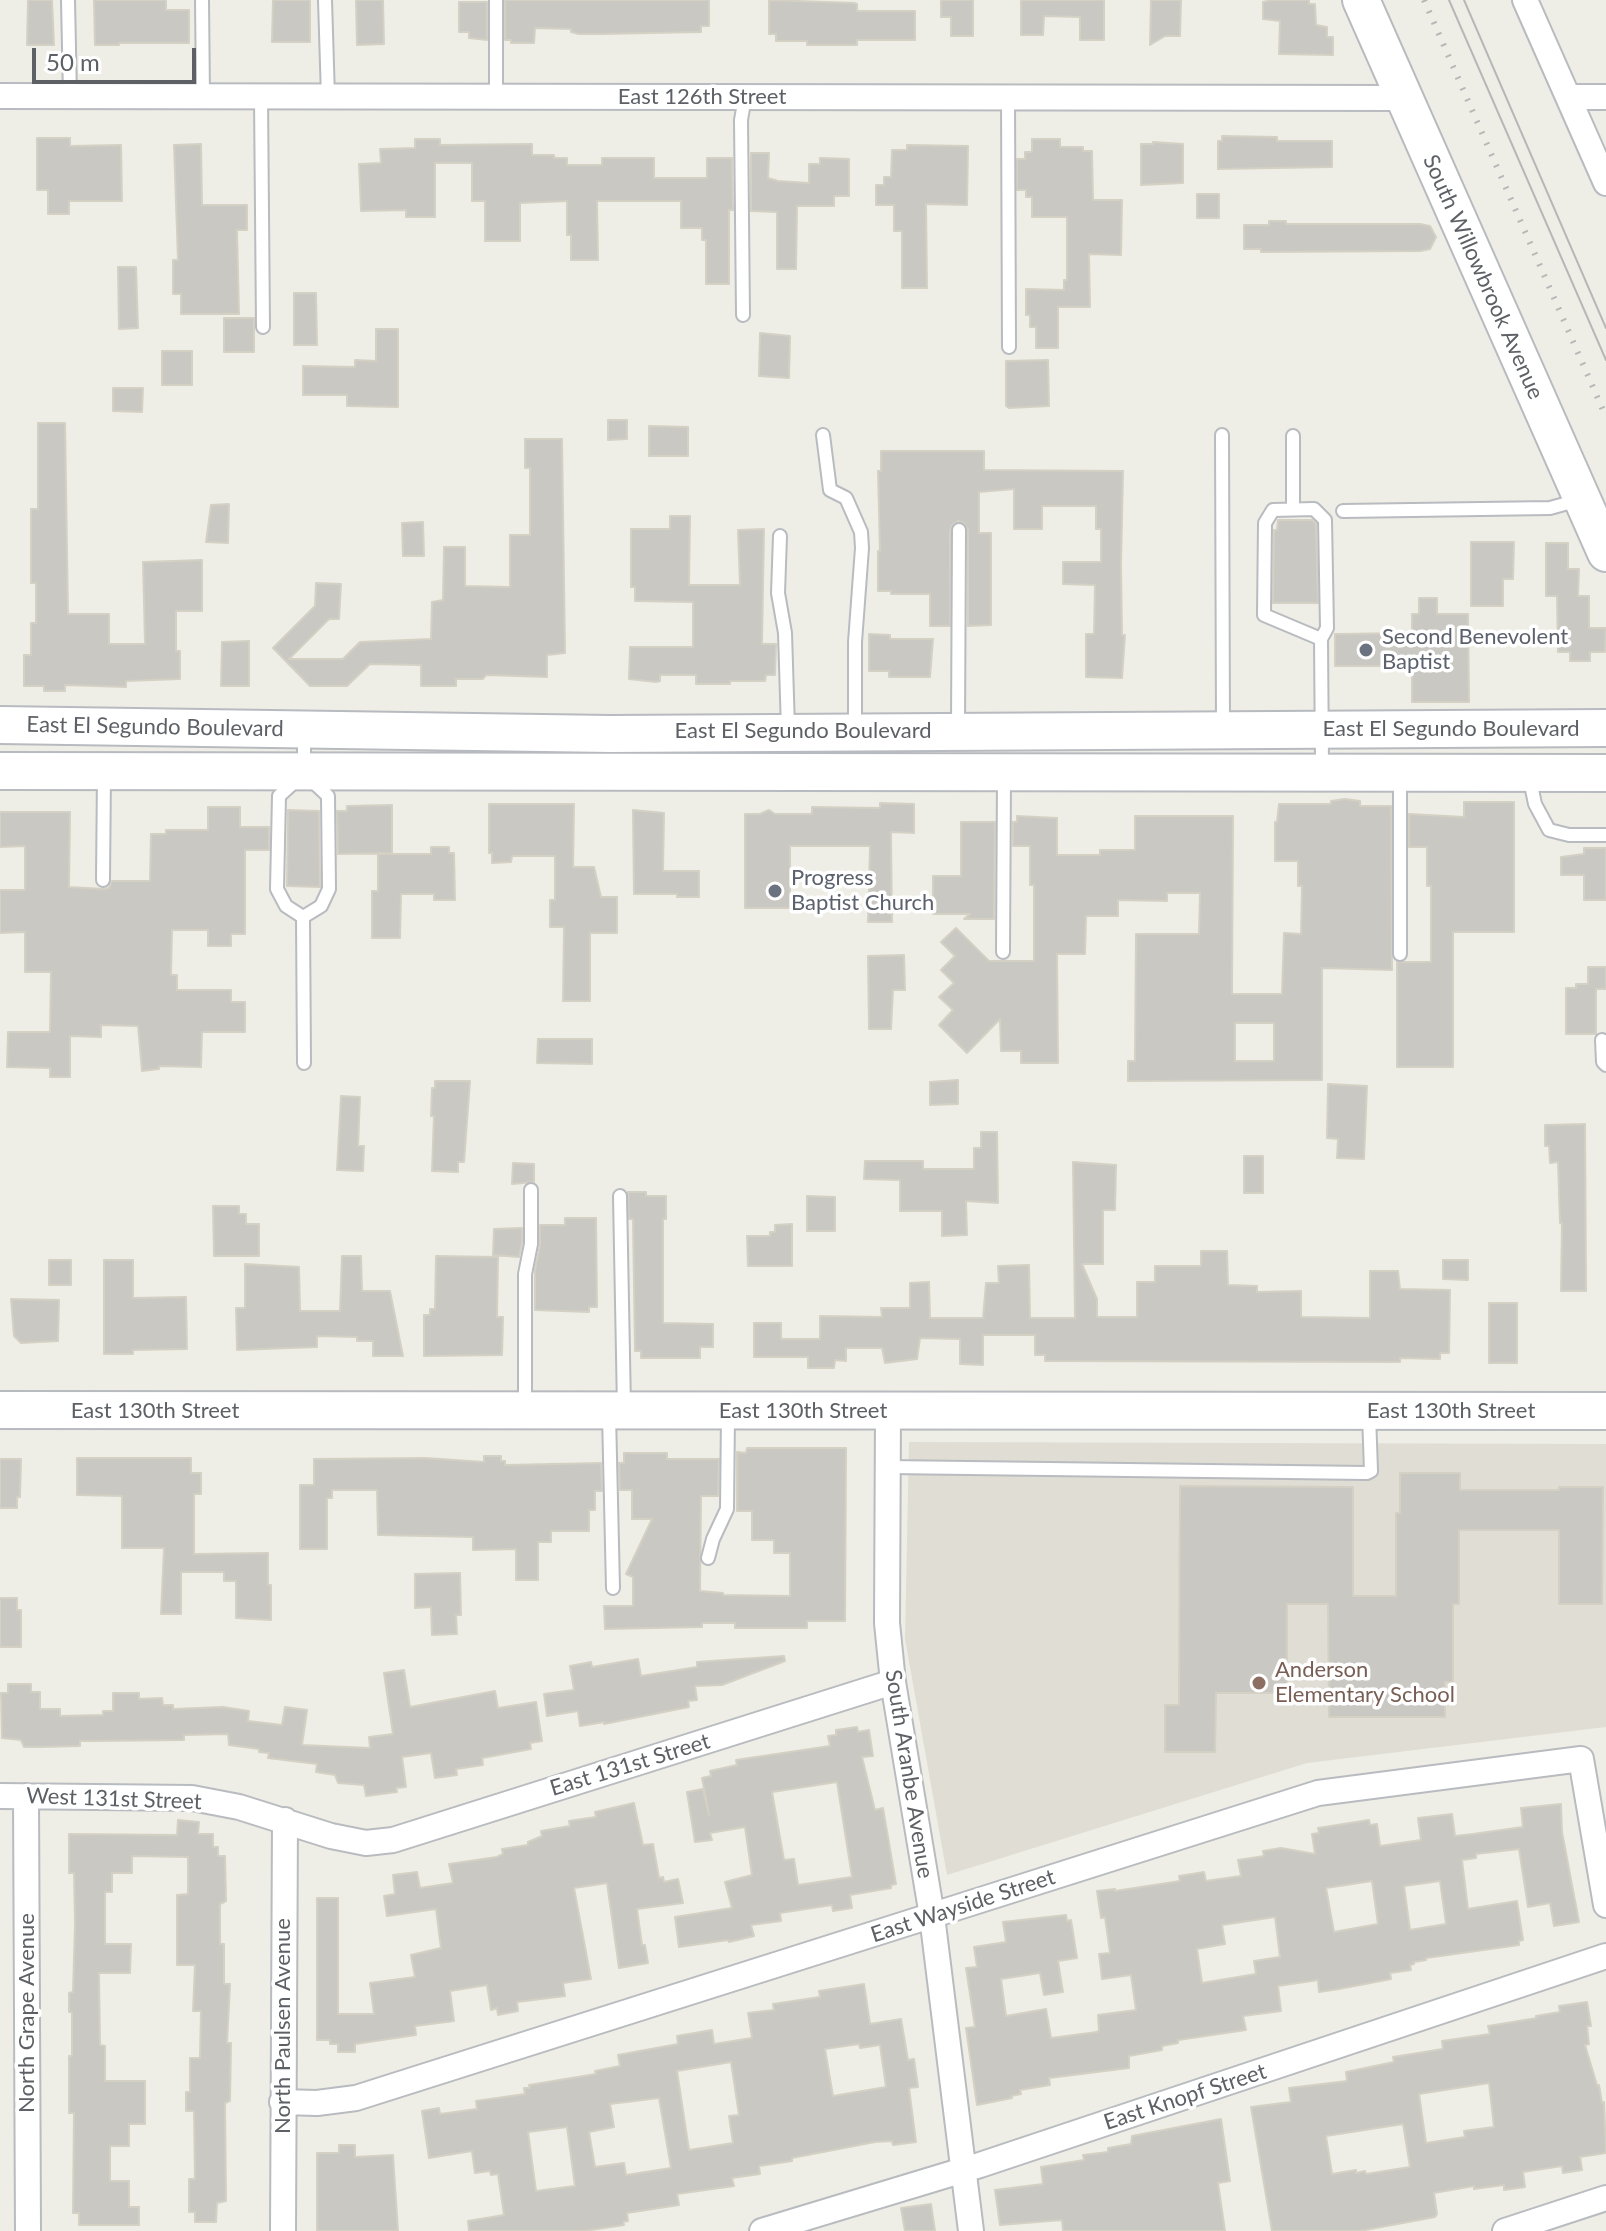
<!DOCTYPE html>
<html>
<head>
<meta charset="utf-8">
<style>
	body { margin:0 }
	#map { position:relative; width:1606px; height:2231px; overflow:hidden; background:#efeee6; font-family:Lato,sans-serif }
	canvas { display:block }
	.scale { position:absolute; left:32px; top:48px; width:164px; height:36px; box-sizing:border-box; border:4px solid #5d6166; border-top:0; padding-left:10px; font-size:24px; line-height:28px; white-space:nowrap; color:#5d6166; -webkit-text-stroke:6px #fff; paint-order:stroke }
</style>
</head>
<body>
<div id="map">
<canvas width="1606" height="2231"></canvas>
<div class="scale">50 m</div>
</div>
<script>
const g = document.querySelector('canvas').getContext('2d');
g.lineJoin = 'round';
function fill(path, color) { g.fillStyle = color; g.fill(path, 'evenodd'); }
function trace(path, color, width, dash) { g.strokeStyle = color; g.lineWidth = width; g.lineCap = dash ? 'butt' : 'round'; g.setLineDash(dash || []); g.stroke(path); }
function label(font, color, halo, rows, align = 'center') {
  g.font = font + ' Lato,sans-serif'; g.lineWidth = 7; g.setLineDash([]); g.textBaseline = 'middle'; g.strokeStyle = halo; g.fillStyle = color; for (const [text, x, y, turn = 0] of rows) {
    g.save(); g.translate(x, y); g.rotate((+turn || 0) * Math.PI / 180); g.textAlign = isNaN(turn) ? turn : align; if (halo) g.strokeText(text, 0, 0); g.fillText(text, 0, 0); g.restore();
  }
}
fill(new Path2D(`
	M909 1442 1606 1444V1727L1307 1763 947 1875 905 1639Z`), '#dfddd4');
const building = new Path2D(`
	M28 0H52L54 45H27Z
	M94 0H166V10H189V43H119V45H95Z
	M273 0H310V42H272Z
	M356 0H383L384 44 357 45Z
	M505 0H709V26H701V32L601 34H579L571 32V29L535 28 534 43H511V40H505Z
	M769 0 854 3 857 4V11H915V40H857V45H807V41H776V34H769Z
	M941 0H973V36H951V17H941Z
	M1021 0H1104V40H1080V17L1044 16 1043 35H1021Z
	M1151 0H1181L1180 36H1165L1150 45Z
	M1272 0H1309V4H1315L1316 25 1327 27V37H1333V55L1279 54 1280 21 1263 19V2Z
	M459 2H487V40L469 38V32H459Z
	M1222 136 1277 137V141H1332V167L1218 169V141H1222Z
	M37 138H70V146L121 145 122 201H69V214H48V190H37Z
	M415 139H440V145L532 144V155H554V158H567V165H602V158H654V178H707V158H732L733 210H729V284H706V240H702V228H681V201H597L598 260H571V235H567V201L520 203V241H485V201H472V163H435V217H406V210L361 211 359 164 381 163 380 149 415 148Z
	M1032 139H1060V147H1083V151H1092L1093 200H1122L1121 255 1089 254 1090 307H1058V348H1036V327H1030V315H1026V289L1064 290V280H1067V217H1032V197H1026V190H1017V159H1025V152H1032Z
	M1153 142 1183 144V183L1141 185V144H1153Z
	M201 144 202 205H247V230H237L239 314H181V294H173V260H178L174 145Z
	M907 145 968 146 967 205 926 204 927 288H902V231H894V205H876V185H884V177H891L892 150H907Z
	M751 153H769L768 178 778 181 809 183V164H820V158L849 159V196H834V206H797L796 269H777V212L751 211Z
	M1197 194H1219V218H1197Z
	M1269 221H1286V224H1420L1430 226 1436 237 1430 249 1420 251 1261 252V249H1244V225H1269Z
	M118 267H136L138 328 119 329Z
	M294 293H316L317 345H294Z
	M224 318H254V352H224Z
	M376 329H398V407L347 406V395H303V366L355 367V360L376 361Z
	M760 333 790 336 789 378 759 376Z
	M162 351H192V385H162Z
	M1048 360 1049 406 1009 408 1006 406V361Z
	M113 388H143L142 412 113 411Z
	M608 420H627V439L608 440Z
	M38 423H65L68 614H109V644H145L143 562 202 560V611H176V651H180V679L126 681V687L65 685V691H44V686H24V655H31V623H36V583H31V509H38Z
	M649 426 688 427V456H649Z
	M525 439H562L565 653 547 655V677L486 675 483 679H456V686H421V665L370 664 347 686H310L273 648 315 606 316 583 341 584 339 619H329L289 659H343L360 642 431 639 432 602 443 600 444 547H465V586L510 587V535H530V468H525Z
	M881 451H984V470L1123 471 1121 564 1122 635H1125L1122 678 1086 677V634H1094L1095 585 1063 584V562H1101V529H1096V506H1042V529H1014V489L979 492V533H991V625L968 626V530L964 523 958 521 952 525 950 530V626H930V594H891V591H878V551H880L878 471H881Z
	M229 504 228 543 206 542 211 505Z
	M670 516H690L689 585H740L738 530 764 529 762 644H776L775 675H766L765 681H730V684H696V675H660V681L656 682 629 679 630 647H693V602L635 601V587H631V529H670Z
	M1278 520H1312L1316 524 1318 603H1273L1274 530H1277Z
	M423 522 424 556H403L402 523Z
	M1471 542H1514L1513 579H1503V606H1471Z
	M1546 543H1568V569H1579L1578 596H1589V628H1606L1605 652H1590V661H1570V652H1558L1557 596H1546Z
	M1419 598H1437V614H1468L1469 702H1412V666H1335V634L1412 633V614H1419Z
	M869 634 890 635V639H933L930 677H889V671H869Z
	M249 641V686H221L222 642Z
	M1345 799 1360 801V806H1391L1392 970 1322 968V1080L1128 1081V1061H1135L1136 934H1199L1200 893H1167V901L1118 900V916H1086L1085 954H1057L1058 1063H1021V1051H1001L1000 1019 967 1053 939 1025 953 1010 939 997 954 983 941 970 955 956 941 942 956 928 989 961H1034V885H1030V846H1013V822H1017V816L1057 818V855H1100V850H1135V816H1233L1232 994H1282L1284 933 1301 934 1302 886H1298V861H1275V822H1277L1279 804H1331V801ZM1235 1023H1274V1061H1235Z
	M1464 802H1514V932H1453V1067H1397V962H1431V886H1427V847H1409V814L1464 817Z
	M880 803 914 804V833L891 832 892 922H868L870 846H790V908H745V814H760L769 810 775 814H812V807L880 808Z
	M489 804H574L573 867H594L601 897H617V933H590V1001H563L564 927H550V900H555V856H512L511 862 492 863V853H489Z
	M392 805V853L338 854 337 811H347V806Z
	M208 807H240V827H269V850H245V934H231V946H208V930H172L171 975H177V990H231V1002H245V1032H202L201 1067 159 1066V1069L142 1071 138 1026 101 1025V1037L70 1036V1077H50V1068L7 1067 8 1032H50L51 972H25V932L0 933V890H25V846L0 847V812H70L69 887 104 889 109 888 112 881H150L151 834H166V830H208Z
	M288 810 319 811 320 887 287 886Z
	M633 810 664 813 663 871H699V897H677V894H634Z
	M961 822H995L994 919H964L970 914H933V876H961Z
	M431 847H449V853H454L455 900H434V894H401L400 938H372V891H378V854H431Z
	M1584 848H1606V900H1584V875H1561V857L1584 854Z
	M904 955 905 990H893L891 1029H869L868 956Z
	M1588 967H1606V989H1596V1034H1566V988H1576V984H1588Z
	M538 1039H592V1064L537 1063Z
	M958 1080V1104L930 1105V1082Z
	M435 1081H470L464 1162H458V1172L432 1171 434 1116H431L432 1088H435Z
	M1328 1084 1367 1086 1364 1159 1337 1158 1338 1139 1327 1138Z
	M341 1096 360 1097 358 1146H364L363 1171 337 1170Z
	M1585 1124 1586 1291H1561L1562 1223H1560L1558 1162 1550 1163 1549 1146H1545V1125Z
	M981 1132H997L998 1203 966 1201 967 1235 942 1236V1211H900V1180L864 1179 865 1161H923V1169H974V1148H981Z
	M1244 1156H1263V1193H1244Z
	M1073 1162 1116 1165 1115 1210H1103V1264H1082L1097 1299V1317H1137V1282H1155V1266H1201V1251H1227L1228 1285 1257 1286V1292L1301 1291V1317L1370 1318V1271H1398L1400 1289 1450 1290 1449 1353H1440V1359L1400 1358V1362L1045 1361V1355H1035V1335H983V1365L960 1364V1339L920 1338 917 1359 885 1363 882 1348H846V1361L835 1360 834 1368H808V1357H754V1323H781V1339H820V1316L882 1317 881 1308H910V1283L929 1282 930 1318H983L986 1283H999L998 1266 1029 1265 1030 1318H1075Z
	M513 1163 534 1164V1182L512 1184Z
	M628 1192H646V1196H666V1219H663V1323L713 1324V1347H700V1358H641V1351H635L633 1219H629Z
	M807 1196 835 1197V1231H807Z
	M213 1206H239V1214H246V1224H259V1256H214Z
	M565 1218H596L597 1307H589V1312L535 1310V1270L540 1245V1225H565Z
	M792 1224V1266H748L747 1236H770V1232H775V1225Z
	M520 1228H522V1243L519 1257 493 1255 494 1229Z
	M342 1256H361L362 1291H390L403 1356H373V1341H357V1337L317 1336V1347L237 1350 236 1308H245V1264L299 1267 300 1311H340Z
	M436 1256 498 1257 497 1317H503L502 1355 424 1356V1315H430V1309H435Z
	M49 1260H71V1285H49Z
	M104 1260H133V1298L186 1297 187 1349 133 1350V1354H104Z
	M1443 1260H1468V1280L1443 1279Z
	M11 1299 59 1300 58 1341 21 1343 14 1336Z
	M1489 1303H1517V1363H1489Z
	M747 1448H846L845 1621H807V1628H735V1623H702V1627L605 1629 604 1606H633V1577L626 1574 652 1519H632V1490H620L619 1463H624V1453H667V1459H719L718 1496H701L700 1591 723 1593V1595L790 1596V1553H774V1540H752V1511H737V1452L746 1453Z
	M484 1456H501V1461H505V1465L601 1463 602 1491H595V1510H589V1531H551V1542H538V1580H516V1549L473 1550V1537L378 1535 377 1490H332V1498H327V1549H300V1485H314V1459L425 1458 484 1462Z
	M77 1458H191V1473H201V1494H194V1554L268 1553V1585H271V1620L236 1618V1581H224V1572H181V1614H161L164 1548H122V1496L77 1495Z
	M0 1459H21L20 1497H17V1508H0Z
	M1400 1473H1460V1490H1559V1487H1603L1602 1604H1559V1530H1459V1604H1453V1682H1445V1717H1329L1328 1604H1287V1693H1216L1215 1752H1165V1705H1179L1180 1486 1353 1487V1596H1396V1513H1400Z
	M460 1573 461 1615H456L457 1634 432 1635 431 1607 415 1608V1574Z
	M0 1598H17V1610H21V1647H0Z
	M784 1656 785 1661 722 1685 695 1686 697 1700 688 1701 689 1707 604 1724V1722L580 1726 578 1711 547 1716 544 1694 574 1690 570 1666 591 1662 592 1667 638 1659 641 1676 697 1667V1662Z
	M404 1670 410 1707 495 1691 498 1708 536 1702 542 1741 530 1743 531 1749 482 1758 483 1765 456 1769 457 1775 435 1778 431 1753 402 1757 406 1787 396 1788 397 1792 366 1796 364 1785 338 1783 335 1775 316 1772 317 1764 268 1758 269 1753 259 1752V1749L229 1745 228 1734 184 1735V1740L92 1741H80V1746L40 1747H24L21 1740 2 1738 1 1693H8V1684H31V1692H40V1709H60V1716L103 1715V1711H113V1693H139V1699L162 1698 163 1705H173V1709L223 1707 249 1711 248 1721 282 1725 285 1707 307 1710 302 1745 370 1748 369 1737 393 1734 384 1673Z
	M857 1727 858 1732 869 1730 873 1756 862 1757 875 1810 883 1808 896 1884 891 1885V1888L850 1895 852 1908 833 1911 832 1905 780 1913 781 1921 751 1925 754 1936 729 1942 728 1940 679 1947 675 1917 732 1908 725 1882 752 1875 745 1827 710 1833 712 1840 695 1842 687 1792 703 1789 709 1815 702 1778 711 1776 710 1771 737 1765 736 1760 830 1746 828 1736 836 1735V1730ZM837 1782 852 1877 798 1885 794 1859 784 1860 772 1792Z
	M634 1803 643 1845 653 1844 659 1878 663 1877 664 1882 678 1879 683 1903 637 1909 642 1945H645L648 1963 619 1968 607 1883 574 1888 591 1979 563 1983 565 1996 517 2002 518 2011 498 2015 497 2008 491 2010 487 1985 450 1991 454 2021 415 2026 416 2035 355 2044V2052H338V2044H330V2040H317V1898H338V2014H374L370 1983 415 1977 411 1955 441 1948 436 1909 387 1916 384 1896 395 1894 393 1875 417 1872 420 1888 453 1883 449 1864 497 1857 503 1854 502 1849 528 1845V1842L542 1836 541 1831 570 1826 569 1821 596 1817 595 1812Z
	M1561 1804 1562 1832 1579 1922 1554 1926 1550 1903 1528 1907 1519 1849 1476 1854V1858L1462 1860 1468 1909 1517 1901 1523 1940 1519 1941V1945L1426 1958V1960L1414 1962V1964L1410 1965 1411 1970 1390 1973 1391 1979 1339 1989 1319 1992 1318 1980 1278 1986 1281 2011 1243 2016 1246 2030 1178 2040V2043L1162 2046V2050L1129 2056V2068L1049 2078 1050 2085 1020 2090 1021 2094 1011 2096 1012 2098 977 2105 966 2028 975 2027 966 1968 977 1967 974 1947 1006 1942 1003 1922 1066 1915 1067 1921 1071 1920 1077 1958 1058 1961 1063 1992 1044 1995 1040 1973 1001 1979 1006 2016 1046 2009 1051 2038 1097 2032 1099 2030 1098 2015 1136 2010 1131 1975 1102 1979 1099 1954 1110 1953 1105 1917 1101 1918 1097 1891 1115 1889V1891L1180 1881 1179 1876 1204 1872 1206 1881 1241 1876 1238 1860 1264 1856 1263 1851 1281 1848 1315 1854 1312 1834 1319 1833 1318 1828 1369 1820 1370 1825 1377 1824 1380 1846 1421 1840 1418 1818 1452 1814 1455 1836 1473 1834 1523 1827 1521 1808ZM1372 1881 1378 1924 1334 1932 1326 1888ZM1440 1881 1446 1924 1410 1930 1404 1886ZM1275 1917 1280 1957 1254 1961 1256 1974 1202 1983 1197 1949 1225 1944 1222 1925Z
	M178 1820 199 1822 198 1834H213V1847H218V1856H225L226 1901 220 1904V1944H224V1984H230L227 2043H231L230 2101 225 2103 226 2201 217 2203 216 2222H195V2212H189V2179H195L194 2111H186V2092H190V2058H200L201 2011H193L195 1965H177V1895L188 1894V1857L132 1856V1873H112V1892H105V1944H131L130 1973H99L100 2045 105 2046V2081H145V2124H129V2146H110V2181H129V2207H139V2225H79V2213H73L74 2113H69V2056H72V2012H69V1993L73 1992 75 1924 74 1873H69V1834L177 1835Z
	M864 1984 870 2024 901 2019 908 2060 914 2059 918 2087 909 2088 916 2142 893 2145 892 2141 875 2142 792 2158V2161L759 2166 760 2174 732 2178 734 2186 677 2194 679 2205 627 2213 628 2221 623 2222 624 2225 585 2231H469L468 2221 504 2215 498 2174 491 2175 490 2171 475 2173 472 2151 429 2158 422 2111 439 2108 440 2114 477 2109 476 2101 525 2094 524 2088H530L529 2085 596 2074 595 2071 620 2066 618 2055 678 2044 677 2036 712 2030 714 2044 752 2038 748 2013 774 2010 773 2004 820 1997 819 1991ZM859 2044 860 2048 880 2045 886 2087 833 2096 825 2049ZM731 2062 739 2115 729 2116 733 2143 689 2150 677 2071ZM659 2098 671 2168 626 2175 624 2163 595 2167 589 2132 614 2127 610 2104ZM567 2127 575 2186 536 2191 528 2132Z
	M1587 2002 1591 2026H1587L1589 2044 1585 2045 1597 2085H1599L1602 2103 1604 2102 1606 2153 1580 2157 1582 2170 1563 2173 1562 2166 1523 2172 1525 2187 1504 2190V2185L1474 2189V2186L1434 2193 1437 2214 1435 2217 1360 2231H1272L1251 2107 1291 2102 1289 2088 1347 2081 1346 2072 1394 2062 1393 2057 1443 2049 1442 2041 1490 2034 1488 2026 1537 2018 1536 2016 1560 2012 1559 2006ZM1489 2083 1494 2127 1464 2131 1465 2137 1426 2143 1419 2094ZM1403 2124 1410 2167 1366 2174 1365 2171 1356 2173V2170L1332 2174 1326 2136Z
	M1221 2119 1230 2181 1218 2183 1225 2231H1063L1062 2220 1000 2225 995 2190 1043 2184 1041 2167 1084 2160 1083 2155 1108 2152V2148L1131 2144 1132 2136Z
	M339 2145H355V2157L393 2155 398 2231H317V2153H339Z
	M931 2204 935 2231H905L901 2208Z`);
fill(building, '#cac8c3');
trace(building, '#d4d0c4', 2);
const lane = new Path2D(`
	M68 0 70 96
	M202 0 203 96
	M325 0 328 97
	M496 0V97
	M261 97 263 327
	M1008 97 1009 347
	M743 315 741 120 745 97
	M823 435 830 490 846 498 861 532 862 548 855 642V730
	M1222 435 1223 727
	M1293 509V436
	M1314 509 1325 520 1327 628 1321 639 1264 615 1265 523 1273 510Z
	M1343 511 1550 508 1579 500
	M780 536 778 593 785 633 788 729
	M1321 639 1322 767
	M958 727 959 530
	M1529 775 1535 804 1549 830 1569 835H1606
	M103 880 104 773
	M303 917 286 906 277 889 279 796 304 773V734
	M303 917 321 906 329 889 328 796 311 780
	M303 917 304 1063
	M1003 952 1004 777
	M1400 954V777
	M1602 1040 1603 1062 1606 1065
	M620 1196 624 1408
	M525 1408V1274L531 1244V1190
	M609 1414 613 1588
	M888 1467 1367 1473 1371 1471 1369 1414
	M708 1558 713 1539 727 1509 728 1414`);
const street = new Path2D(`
	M1525 0 1606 183
	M0 96 1404 98
	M1569 97H1606
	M888 1411 887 1623 893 1682 932 1916 971 2231
	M0 1796 192 1798 239 1807 331 1836 366 1843 393 1840 893 1682
	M26 1796 28 2231
	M282 2102 317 2103 356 2098 1318 1793 1581 1759 1606 1905
	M283 2231 285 1820
	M762 2231 980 2165 1606 1956
	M1505 2231 1606 2198`);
const secondary = new Path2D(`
	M1361 0 1606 553
	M0 725 610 734 1606 728
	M0 771 1606 773
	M0 1410 1606 1411`);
trace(lane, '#b8bbbf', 16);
trace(street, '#b8bbbf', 28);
trace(secondary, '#b7babf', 40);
trace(lane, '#fff', 12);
trace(street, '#fff', 24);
trace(secondary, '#fff', 36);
trace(new Path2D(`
	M1449 0 1606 360
	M1464 0 1606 328`), '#b6b7b7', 2);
trace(new Path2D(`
	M1424 0 1606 417`), '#b6b7b7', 6, [2, 10]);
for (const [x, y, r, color] of [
	[1366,650,8,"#6b7280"],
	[775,891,8,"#6b7280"],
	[1259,1683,8,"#8d6e63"]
]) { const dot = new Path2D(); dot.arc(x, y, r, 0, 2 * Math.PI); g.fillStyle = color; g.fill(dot); trace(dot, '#fff', 3); }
label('22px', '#5d6166', '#fff', [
	["East 126th Street",702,97],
	["South Willowbrook Avenue",1483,277,66],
	["East El Segundo Boulevard",155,727,1],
	["East El Segundo Boulevard",1451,729],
	["East El Segundo Boulevard",803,731],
	["East 130th Street",155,1411],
	["East 130th Street",803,1411],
	["East 130th Street",1451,1411],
	["East 131st Street",630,1765,-17],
	["South Aranbe Avenue",909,1774,81],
	["West 131st Street",114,1799,2],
	["East Wayside Street",963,1906,-18],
	["North Grape Avenue",27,2013,-90],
	["North Paulsen Avenue",283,2026,-90],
	["East Knopf Street",1185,2097,-18]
]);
label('22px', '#5b616d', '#fff', [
	["Second Benevolent",1382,637],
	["Baptist",1382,662],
	["Progress",791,878],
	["Baptist Church",791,903]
], 'left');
label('22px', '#785e54', '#fff', [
	["Anderson",1275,1670],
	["Elementary School",1275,1695]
], 'left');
</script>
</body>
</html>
